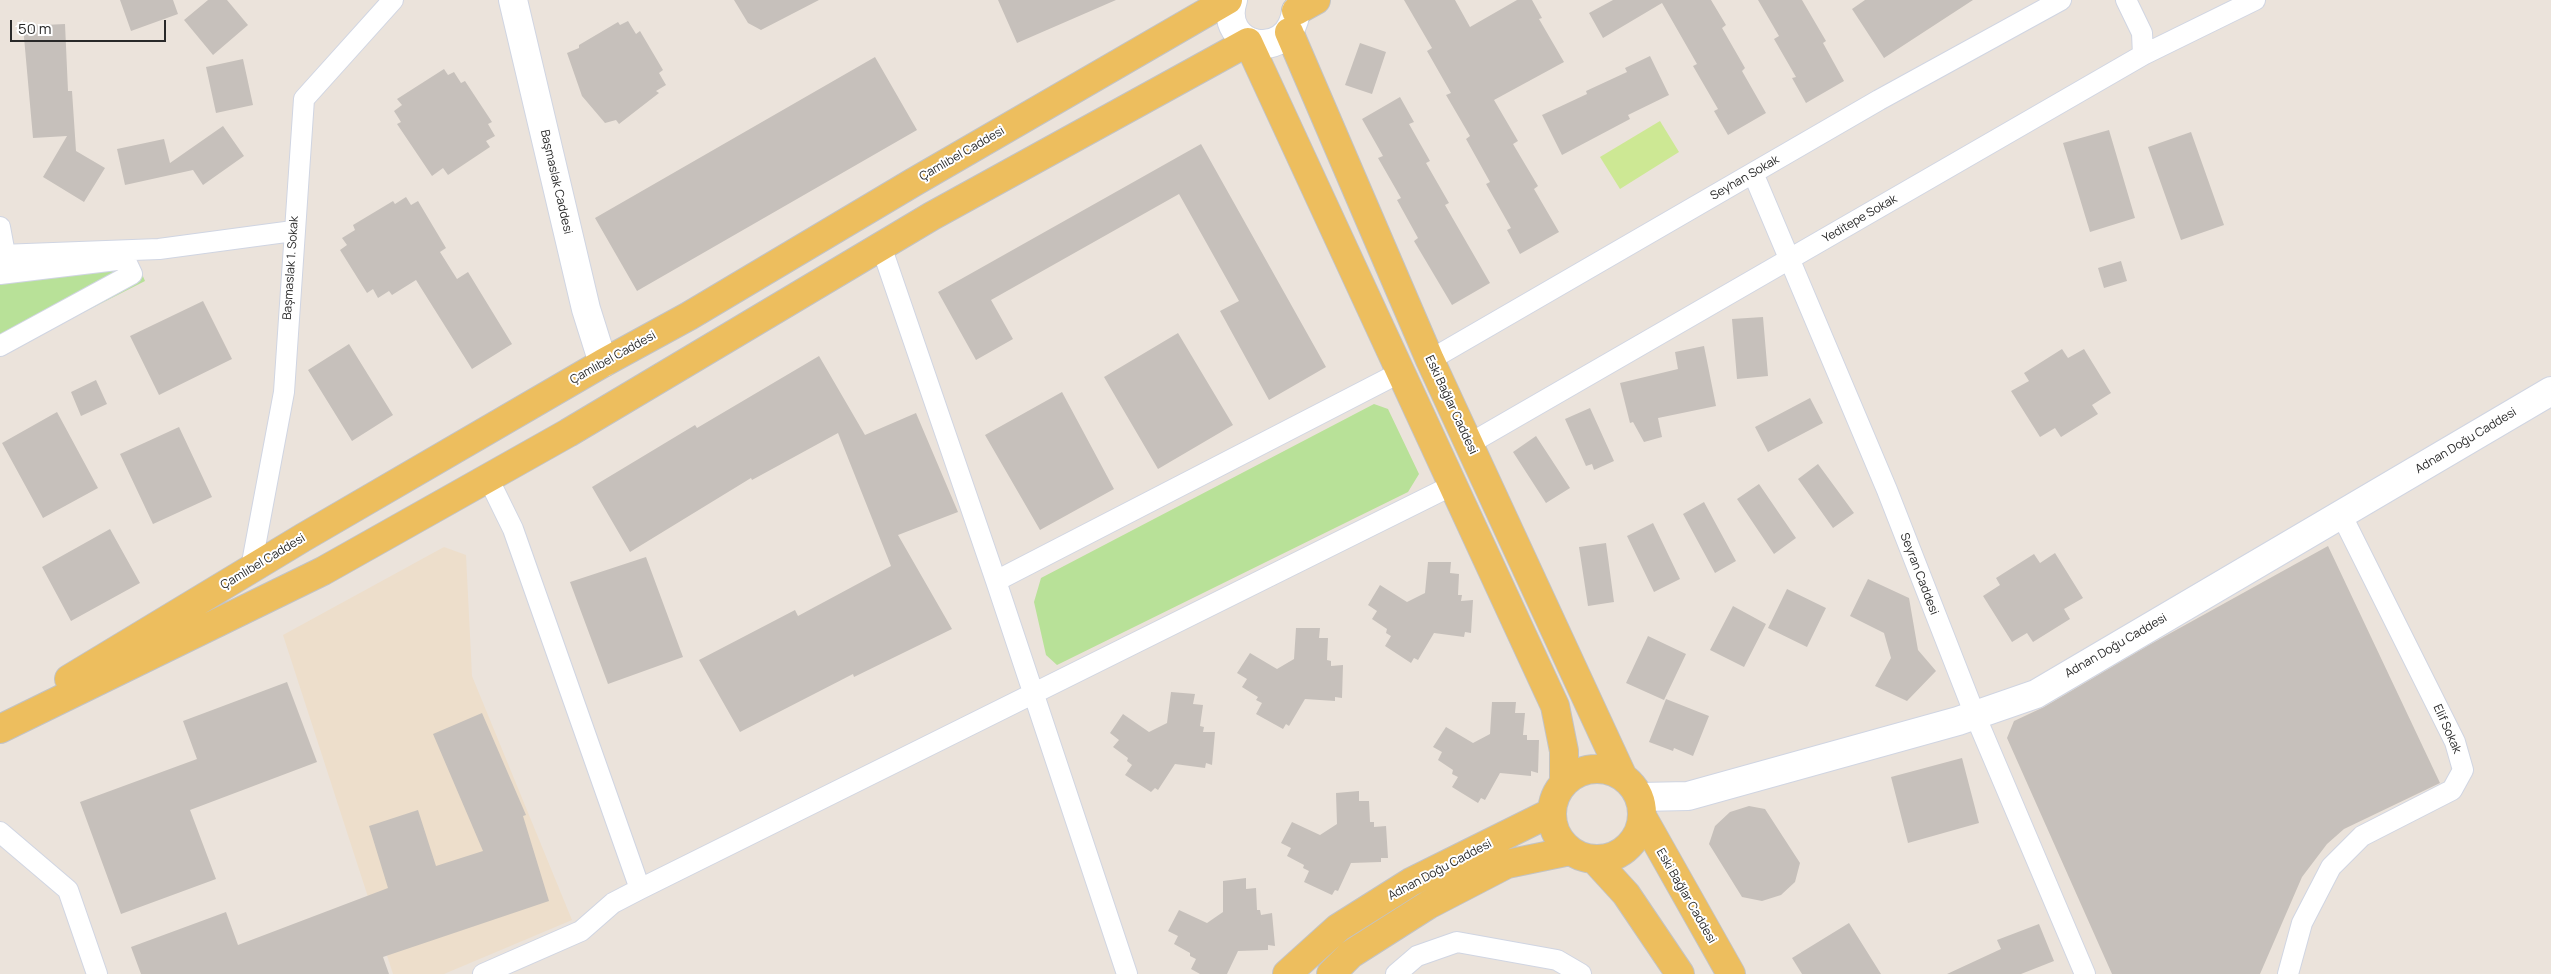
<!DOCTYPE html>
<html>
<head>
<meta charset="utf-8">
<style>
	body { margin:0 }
	#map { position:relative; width:2551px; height:974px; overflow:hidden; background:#ebe3db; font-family:Manrope,sans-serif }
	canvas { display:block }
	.scale { position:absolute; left:10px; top:20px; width:156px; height:22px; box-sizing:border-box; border:2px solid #292929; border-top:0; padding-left:6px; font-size:15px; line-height:18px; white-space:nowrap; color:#292929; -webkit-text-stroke:4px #fff; paint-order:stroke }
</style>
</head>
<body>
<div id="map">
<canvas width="2551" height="974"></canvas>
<div class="scale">50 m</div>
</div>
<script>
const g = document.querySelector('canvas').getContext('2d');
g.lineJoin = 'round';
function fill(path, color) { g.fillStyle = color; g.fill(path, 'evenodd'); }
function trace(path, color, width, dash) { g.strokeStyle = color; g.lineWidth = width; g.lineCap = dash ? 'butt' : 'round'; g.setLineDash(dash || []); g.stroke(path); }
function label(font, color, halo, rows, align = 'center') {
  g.font = font + ' Manrope,sans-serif'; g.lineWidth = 4; g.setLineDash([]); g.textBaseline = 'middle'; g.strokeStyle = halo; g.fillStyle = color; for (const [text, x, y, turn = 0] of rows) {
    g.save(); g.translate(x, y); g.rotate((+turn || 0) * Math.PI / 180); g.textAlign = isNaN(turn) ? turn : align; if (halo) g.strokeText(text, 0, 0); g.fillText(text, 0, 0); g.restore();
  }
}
fill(new Path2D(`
	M444 547 466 555 472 676 572 920 444 974H393L283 635Z`), '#eddecb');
fill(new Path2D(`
	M138 265 145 281 0 355V280Z
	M1374 404 1388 409 1419 474 1408 492 1057 665 1046 655 1034 602 1041 578Z`), '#b8e198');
fill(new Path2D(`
	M1660 121 1679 152 1620 189 1600 157Z`), '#cde894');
fill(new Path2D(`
	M120 0H173L178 14 131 31Z
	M208 0H227L248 25 213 55 184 20Z
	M734 0H819L761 30 748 23Z
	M998 0H1116L1017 43Z
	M1404 0H1455L1470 27 1517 0H1532L1542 18 1539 19 1564 62 1494 100 1518 141 1513 144 1538 186 1534 189 1559 232 1520 254 1507 230 1511 228 1486 184 1490 182 1466 139 1470 136 1446 95 1451 93 1427 51 1432 48Z
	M1613 0H1711L1726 25 1722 28 1745 68 1742 71 1766 113 1728 135 1714 111 1718 109 1693 66 1697 64 1662 3 1603 38 1589 13Z
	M1758 0H1802L1826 41 1823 43 1844 81 1806 103 1792 78 1796 77 1774 39 1779 36Z
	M1865 0H1973L1884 58 1852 9Z
	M628 21 636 34 640 31 663 70 659 73 666 85 656 91 659 93 619 124 616 120 605 123 582 96 567 53 579 48V45L618 22 620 25Z
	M65 24 68 91H72L76 151 105 168 84 202 43 177 67 136 33 138 23 26Z
	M1360 43 1386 52 1372 94 1345 85Z
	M1650 56 1669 95 1628 115 1630 119 1562 155 1542 115 1587 94 1586 91 1627 72 1625 68Z
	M875 57 917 130 637 291 595 218Z
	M243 59 253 105 216 113 206 67Z
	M444 69 448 75 454 72 461 83 465 81 492 122 488 124 495 136 486 141 490 147 448 175 443 168 432 176 397 124 401 122 394 111 402 105 397 99Z
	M1400 97 1414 122 1409 124 1430 161 1426 163 1449 203 1445 205 1490 283 1452 305 1414 241 1418 238 1397 200 1401 198 1378 158 1383 156 1362 119Z
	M223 126 244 156 203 185 193 170 125 185 117 149 164 139 170 163Z
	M2109 130 2135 218 2090 232 2063 143Z
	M2191 132 2224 225 2181 240 2148 147Z
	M1201 144 1326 367 1269 400 1220 311 1239 301 1179 194 991 300 1013 339 976 360 938 292Z
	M406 197 411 205 418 201 446 248 440 252 457 279 468 272 512 344 472 369 416 280 392 295 389 291 378 298 373 289 367 293 340 250 347 245 342 238 355 230 353 225 393 201 395 204Z
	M2121 261 2127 281 2104 288 2098 268Z
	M203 301 232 359 159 395 130 336Z
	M1763 317 1768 376 1737 379 1732 319Z
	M1178 333 1233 425 1158 469 1104 377Z
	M349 344 393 415 352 441 308 370Z
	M1704 346 1716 406 1658 418 1662 437 1644 442 1633 422 1630 423 1620 383 1678 369 1675 352Z
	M2062 349 2068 358 2084 349 2111 393 2092 405 2098 414 2061 437 2055 428 2040 437 2011 391 2029 381 2024 373Z
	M819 356 865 435 916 413 958 512 898 535 952 629 854 677 853 674 740 732 699 660 795 610 798 616 891 566 838 433 752 480 751 478 630 552 592 487 695 425 697 428Z
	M96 380 107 404 81 416 71 392Z
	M1062 392 1114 489 1040 530 985 435Z
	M1810 398 1823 423 1768 452 1755 427Z
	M1590 408 1614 461 1594 470 1592 464 1586 466 1565 419Z
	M57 412 98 488 43 518 2 443Z
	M179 427 212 497 153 524 120 454Z
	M1536 436 1570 488 1546 503 1513 452Z
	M1818 464 1854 513 1833 528 1798 479Z
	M1759 484 1796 538 1774 554 1737 499Z
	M1704 502 1736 561 1715 573 1683 514Z
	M1653 523 1680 579 1654 592 1627 536Z
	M110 529 140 583 71 621 42 567Z
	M1606 543 1614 602 1588 606 1579 547Z
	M2328 546 2440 783 2344 829 2327 844 2302 877 2260 974H2112L2007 738 2014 721 2044 707 2149 645Z
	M2055 553 2083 598 2064 609 2070 619 2033 642 2027 633 2012 642 1983 596 2000 585 1996 578 2034 554 2040 563Z
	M646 557 683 657 608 684 570 582Z
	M1428 562H1451L1450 573 1459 574 1458 595H1462L1461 601 1473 600 1471 633 1465 632 1464 637 1434 633 1418 660 1414 658 1411 663 1385 646 1391 636 1386 633 1387 629 1372 619 1377 611 1368 605 1380 585 1407 602 1425 593Z
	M1868 579 1909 598 1918 650 1936 671 1907 701 1875 686 1891 658 1884 633 1850 616Z
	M1787 589 1826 608 1807 647 1768 628Z
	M1733 606 1766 624 1744 667 1710 650Z
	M1296 628H1320L1319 638H1328L1327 660 1331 661V666L1343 665 1342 698 1335 697V701L1305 699 1289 726 1286 724 1283 729 1256 714 1262 703 1256 700 1258 697 1242 687 1247 679 1237 673 1250 653 1277 669 1294 659Z
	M1648 636 1686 654 1664 700 1626 683Z
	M287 682 317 762 190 810 216 879 121 914 80 802 197 759 183 721Z
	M1171 692 1195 694 1193 704 1203 705 1200 726 1204 727 1203 732H1215L1212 765 1206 763 1205 768 1175 764 1158 790 1155 788 1151 792 1125 775 1132 765 1127 761 1128 758 1113 747 1119 740 1110 733 1123 714 1149 732 1167 723Z
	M1666 699 1709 716 1693 756 1674 748 1673 751 1649 742Z
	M1492 702H1516L1515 713H1525L1523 735H1527V740H1539L1538 773 1531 771V776L1500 773 1485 800 1481 798 1478 803 1452 787 1458 777 1452 774 1453 770 1438 760 1442 752 1433 747 1446 727 1473 743 1490 734Z
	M482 713 526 815 523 816 549 901 383 957 389 974H141L131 947 226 912 238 945 388 888 369 826 418 810 436 866 483 851 433 734Z
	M1962 758 1979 823 1908 843 1891 777Z
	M1359 791V801H1369L1370 822H1374V827L1386 826 1388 858H1381V862L1351 863 1338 891 1335 890 1332 895 1304 882 1309 871 1303 868 1304 865 1287 856 1291 848 1281 843 1292 822 1320 835 1337 824 1336 793Z
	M1749 806 1765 809 1800 863 1795 882 1781 895 1762 901 1742 897 1709 844 1715 826 1730 812Z
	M1246 878V889L1256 888 1257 910H1260L1261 915 1272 913 1275 946 1268 945V950L1238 951 1227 974H1200L1191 969 1196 959 1190 956V953L1174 944 1178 936 1168 931 1179 910 1207 923 1223 912V881Z
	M1849 923 1881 974H1802L1792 958Z
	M2039 924 2054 961 2021 974H1947L2001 949 1997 940Z`), '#c6c0bb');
const street = new Path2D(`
	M2126 0 2142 33 2143 55
	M1753 173 1887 490 1975 715 2085 974
	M0 227 5 254
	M881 246 996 581 1127 974
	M0 255 159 249 293 231
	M0 274 125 259 132 274 0 346
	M1430 360 1879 100 2061 0
	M1469 444 2143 55 2255 0
	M488 478 513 529 640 889
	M251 568 284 392 304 99 393 0
	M996 581 1401 372
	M0 832 68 890 97 974
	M483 974 581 931 613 903 640 889 1453 485
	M1396 974 1417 956 1457 942 1557 960 1581 974
	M2288 974 2302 923 2331 867 2362 836 2452 790 2463 770 2455 742 2341 514`);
const secondary = new Path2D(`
	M513 0 586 309 603 363
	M1233 0C1217 48 1289 64 1296 11
	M1640 797 1688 796 1958 721 2036 694 2551 391`);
const primary = new Path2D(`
	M1296 11 1316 0
	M1289 32 1430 360 1622 775
	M69 679 304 537 603 363 689 316 914 182 1228 0
	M0 729 323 571 568 433 932 216 1248 42 1555 706 1564 751V783
	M1552 814a45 45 0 1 1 90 0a45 45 0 1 1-90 0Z
	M1643 818 1731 974
	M1594 859 1626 894 1680 974
	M1287 974 1338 928 1411 882 1552 812
	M1331 974 1351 954 1428 905 1507 864 1570 851`);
trace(street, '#d0d5e2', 22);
trace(secondary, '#d0d5e2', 30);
trace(primary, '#c3c3c3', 30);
trace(street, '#fff', 20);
trace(secondary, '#fff', 28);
trace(primary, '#edbe5e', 28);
label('12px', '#292929', '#fff', [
	["Çamlıbel Caddesi",962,154,-30],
	["Seyhan Sokak",1745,178,-30],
	["Başmaslak Caddesi",556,182,77],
	["Yeditepe Sokak",1860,219,-30],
	["Başmaslak 1. Sokak",291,268,-86],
	["Çamlıbel Caddesi",613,358,-29],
	["Eski Bağlar Caddesi",1451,405,65],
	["Adnan Doğu Caddesi",2466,441,-31],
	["Çamlıbel Caddesi",263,562,-31],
	["Seyran Caddesi",1919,574,69],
	["Adnan Doğu Caddesi",2116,646,-30],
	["Elif Sokak",2447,729,66],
	["Adnan Doğu Caddesi",1440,870,-28],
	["Eski Bağlar Caddesi",1686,896,60]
]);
</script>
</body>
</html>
